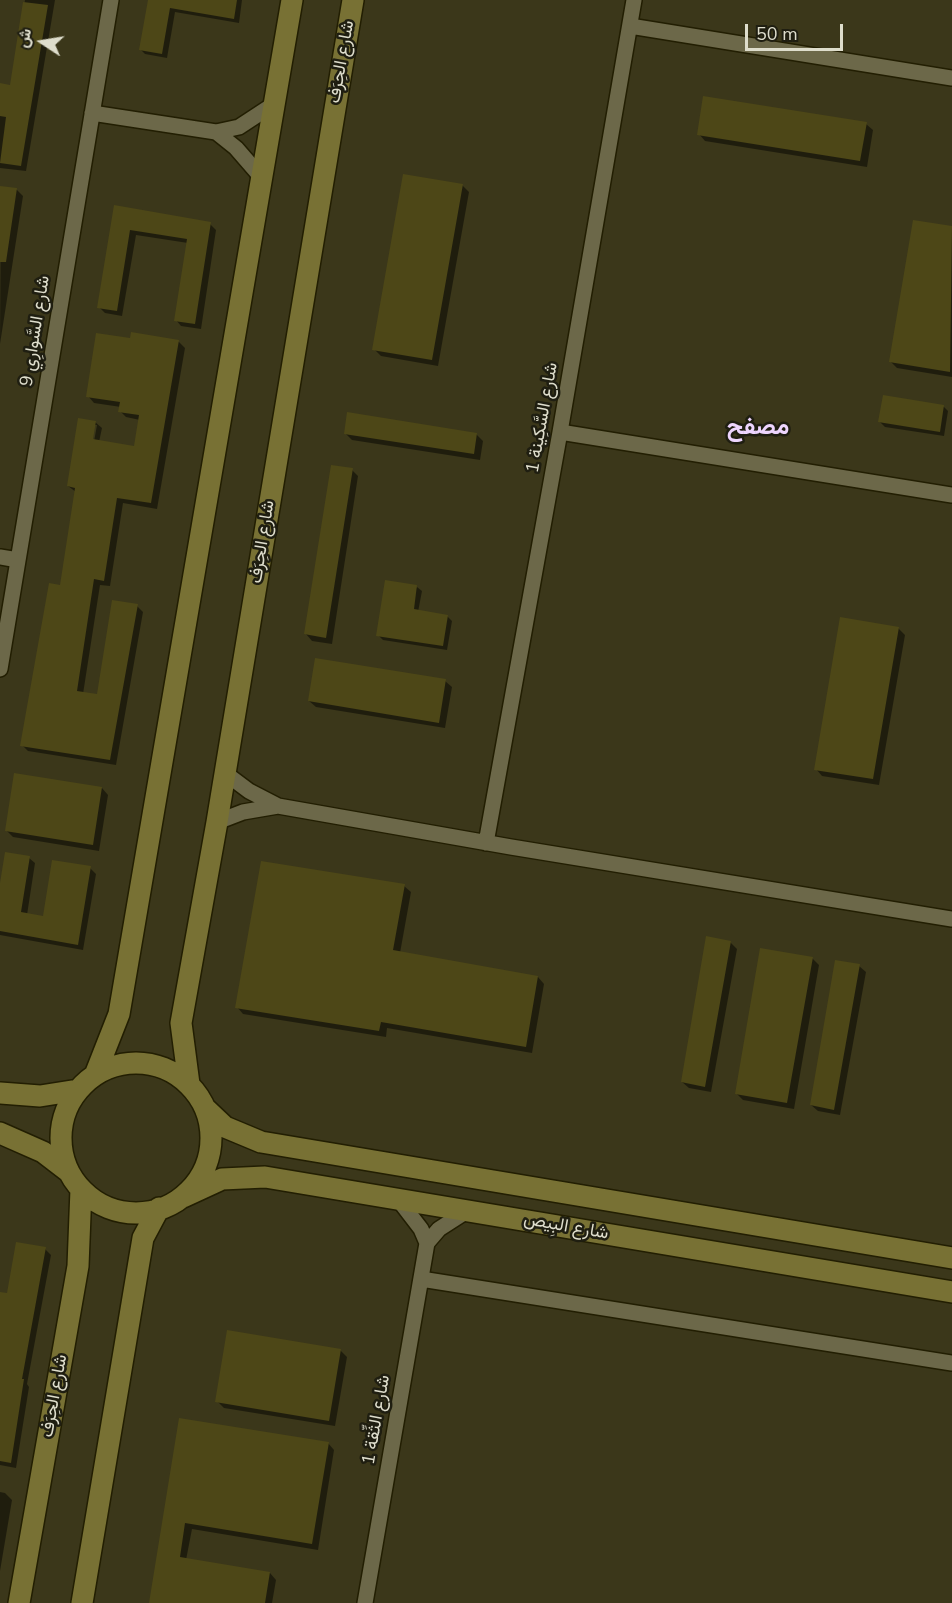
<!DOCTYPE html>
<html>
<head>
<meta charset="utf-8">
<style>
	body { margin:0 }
	#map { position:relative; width:952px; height:1603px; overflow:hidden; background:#3b371a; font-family:"Nunito Sans",Vazirmatn,sans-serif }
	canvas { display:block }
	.north { position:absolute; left:12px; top:12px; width:60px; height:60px; -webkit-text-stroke:4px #1f1e11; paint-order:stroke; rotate:282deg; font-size:16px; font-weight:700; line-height:24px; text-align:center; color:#deddcc }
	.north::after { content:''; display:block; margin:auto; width:21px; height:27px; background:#deddcc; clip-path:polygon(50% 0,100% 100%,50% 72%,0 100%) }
	.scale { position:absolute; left:745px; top:24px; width:98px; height:27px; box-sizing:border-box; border:3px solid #deddcc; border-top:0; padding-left:8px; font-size:18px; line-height:21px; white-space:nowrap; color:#deddcc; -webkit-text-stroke:4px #1f1e11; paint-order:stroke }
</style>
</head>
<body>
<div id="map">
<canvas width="952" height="1603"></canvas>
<div class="north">ش</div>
<div class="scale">50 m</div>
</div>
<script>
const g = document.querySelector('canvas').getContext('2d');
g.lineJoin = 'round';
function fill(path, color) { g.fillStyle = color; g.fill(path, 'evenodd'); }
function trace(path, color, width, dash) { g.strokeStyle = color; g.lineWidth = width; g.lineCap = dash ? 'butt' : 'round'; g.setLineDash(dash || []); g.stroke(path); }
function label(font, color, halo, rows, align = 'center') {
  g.font = font + ' "Nunito Sans",Vazirmatn,sans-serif'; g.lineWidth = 5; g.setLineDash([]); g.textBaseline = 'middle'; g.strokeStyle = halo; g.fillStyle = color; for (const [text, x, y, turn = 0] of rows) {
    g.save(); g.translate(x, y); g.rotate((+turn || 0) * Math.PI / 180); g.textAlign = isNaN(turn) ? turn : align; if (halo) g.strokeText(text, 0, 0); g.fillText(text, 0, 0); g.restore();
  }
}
fill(new Path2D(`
	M25 0H55L26 171 0 168V85L11 87Z
	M149 0H242L239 23 175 12 167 58 145 54 141 50Z
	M866 124 873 130 867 167 705 141 699 134Z
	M462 185 469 192 438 366 381 356 374 349Z
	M1 187 17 190 23 196 0 344Z
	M116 207 210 224 216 230 201 329 181 326 176 320 188 243 136 235 122 316 105 313 99 307Z
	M914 222 952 228V377L897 368 890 361Z
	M98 334 132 340 133 334 179 342 185 348 157 509 123 503 110 586 100 585 83 694 98 696 113 602 137 606 143 612 116 765 28 751 22 745 50 585 62 587 76 492 68 486 79 419 95 422 102 428 99 442 135 448 140 420 126 417 120 411 121 407 94 403 88 396ZM94 425H97L93 447H90Z
	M944 407 948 411 944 436 885 427 880 422Z
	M345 433 476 434 483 441 480 460 352 440Z
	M352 470 358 476 332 644 312 641 306 634Z
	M417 587 422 591 418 612 447 616 452 621 447 650 383 640 378 635Z
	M898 628 905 635 879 785 822 776 816 769Z
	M445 681 452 687 445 728 316 707 309 701Z
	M102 788 108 795 99 851 13 837 6 830Z
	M29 858 35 863 27 915 44 918 90 868 96 874 83 950 0 935V892Z
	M404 886 411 892 400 953 538 977 544 984 532 1053 387 1028 386 1037 243 1014 237 1007Z
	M730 942 737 949 711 1092 689 1088 682 1082Z
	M812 958 819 965 794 1109 743 1100 736 1093Z
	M859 966 866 972 840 1115 818 1111 811 1105Z
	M45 1249 51 1255 27 1384 29 1387 16 1468 0 1465V1305Z
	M340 1350 347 1357 335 1426 224 1408 217 1401Z
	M180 1419 328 1443 334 1450 318 1550 192 1529 186 1560 270 1573 276 1580 272 1603H150Z
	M0 1492 5 1493 12 1500 0 1571Z`), '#0007');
fill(new Path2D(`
	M148 0H237L234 19 170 8 162 54 139 50Z
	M23 2 48 5 21 166 0 163 6 117 0 116V83L10 85Z
	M703 96 867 122 860 161 697 135Z
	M403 174 463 184 432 360 372 350Z
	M0 186 17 188 6 262H0Z
	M114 205 211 222 195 324 174 321 187 239 130 230 117 311 97 308Z
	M913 220 952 226 950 372 889 362Z
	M131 332 179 340 151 503 117 498 104 581 94 579 77 691 97 694 112 600 138 604 110 760 20 746 49 583 60 585 75 488 67 486 78 418 96 421 93 439 134 446 139 415 118 412 120 402 86 397 96 333 130 338Z
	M883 395 944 405 940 432 878 422Z
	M347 412 477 433 474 454 344 434Z
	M331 465 353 468 326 638 304 634Z
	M385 580 417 585 414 609 448 615 443 646 376 636Z
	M840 617 899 627 873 779 814 770Z
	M315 658 446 679 439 723 308 701Z
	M14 773 102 787 93 845 5 831Z
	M5 852 30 856 21 912 43 916 52 860 91 866 78 945 0 931V883Z
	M261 861 405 884 393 950 538 976 526 1047 381 1022 379 1031 235 1008Z
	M706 936 731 941 705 1087 681 1082Z
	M760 948 813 957 787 1103 735 1094Z
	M835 960 860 964 834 1110 810 1105Z
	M16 1242 46 1247 22 1379H24L11 1463 0 1461V1292L7 1293Z
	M227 1330 341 1349 329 1421 215 1402Z
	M179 1418 329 1442 312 1544 185 1523 180 1557 270 1572 265 1603H149Z`), '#4d4717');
const street = new Path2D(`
	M630 26 952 78
	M92 113 216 132 239 127 274 104
	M216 132 236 148 262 178
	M560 432 952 495
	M0 557 18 560
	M0 669 111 0
	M225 773 249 791 278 806 511 847 952 919
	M217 822 243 812 278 806
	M486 843 560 432 634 0
	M398 1199 421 1229 427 1243
	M421 1279 952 1363
	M365 1603 427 1243 439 1229 467 1211`);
const secondary = new Path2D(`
	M61 1138a75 75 0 1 1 150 0a75 75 0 1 1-150 0Z
	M95 1075 119 1014 292 0
	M189 1084 181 1023 217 822 353 0
	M0 1093 40 1096 78 1090
	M206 1109 225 1127 261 1142 952 1258
	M0 1133 43 1152 69 1172
	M183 1197 222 1179 265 1177 952 1292
	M19 1603 78 1266 81 1189
	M82 1603 143 1238 159 1208`);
trace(street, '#221e02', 18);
trace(secondary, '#221e02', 24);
trace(street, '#6c6849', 15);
trace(secondary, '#787134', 21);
label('18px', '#deddcc', '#1f1e11', [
	["شارع الحِرَف",342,62,-80],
	["شارع السَّوارِي 9",36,331,-81],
	["شارع السَّكِينة 1",543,418,-80],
	["شارع الحِرَف",263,542,-81],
	["شارع البِيص",566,1227,10],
	["شارع الحِرَف",55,1396,-80],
	["شارع الثِّقة 1",377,1420,-80]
]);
label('bold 24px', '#eed5fe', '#1f1e11', [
	["مصفح",758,428]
]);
</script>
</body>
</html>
